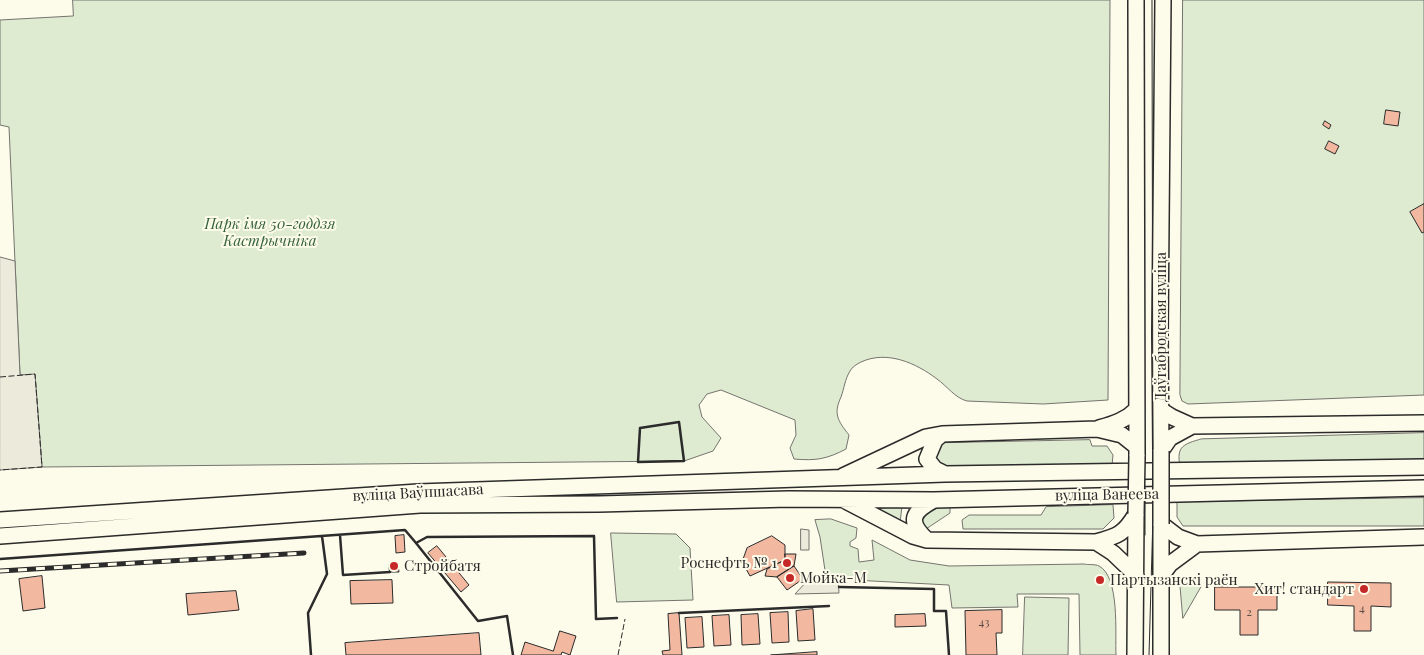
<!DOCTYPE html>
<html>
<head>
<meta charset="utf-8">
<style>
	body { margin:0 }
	canvas { display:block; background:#fdfbea }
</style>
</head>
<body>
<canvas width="1424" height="655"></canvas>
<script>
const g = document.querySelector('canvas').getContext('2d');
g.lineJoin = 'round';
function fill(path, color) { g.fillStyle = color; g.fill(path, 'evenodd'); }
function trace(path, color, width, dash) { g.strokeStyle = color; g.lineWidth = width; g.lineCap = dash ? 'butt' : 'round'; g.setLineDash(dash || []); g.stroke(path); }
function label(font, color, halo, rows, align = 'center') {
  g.font = font + ' "Playfair Display",serif'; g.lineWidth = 4; g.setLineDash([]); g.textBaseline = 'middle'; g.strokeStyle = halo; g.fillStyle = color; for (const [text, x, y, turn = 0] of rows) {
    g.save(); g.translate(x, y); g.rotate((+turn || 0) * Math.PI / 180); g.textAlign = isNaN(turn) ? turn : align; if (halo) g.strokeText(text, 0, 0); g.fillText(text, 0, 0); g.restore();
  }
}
const green = new Path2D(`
	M73 0H1110L1108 400 1043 404 967 401C955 398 947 386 937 379 916 363 887 350 861 362 857 364 852 367 850 371 845 379 844 389 841 397 833 414 838 421 849 435L846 449C827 459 816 461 794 459L790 448 796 435 795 420 721 390 707 394 699 405 702 417 721 438 713 451 684 461 42 467 35 375H20L9 127 0 125V20L73 16Z
	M1183 0H1424V395L1188 404 1182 401 1180 395Z
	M1424 433V459L1180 466C1176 446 1184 444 1201 439Z
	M1090 440 1092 446H1107L1113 455 1112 466 943 468 935 461V451L942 443Z
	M1424 498V526H1183L1177 517V502Z
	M1113 505 1114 518 1103 529H963L962 520 969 515H1041L1046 507Z
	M902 506 900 523 877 509Z
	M950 506V513L926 529 921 520 923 511 931 507Z
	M831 519 857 528 856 538 850 542V546L858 549 859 562 874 560 872 540 910 560 949 566 1084 564C1088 565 1096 564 1099 566 1120 577 1115 634 1116 655H1080L1079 594H1017L1018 607 952 608 949 585 853 580 838 577H826L820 537 815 520Z
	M611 533 676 534 690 548 693 600 617 602Z
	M1180 582 1202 585 1183 618Z
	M1025 597 1069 598 1068 655H1023Z`);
fill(green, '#deebd1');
trace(green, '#74746e', 1);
const parking = new Path2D(`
	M0 257 15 261 20 375 35 374 42 467 0 470Z
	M801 529 809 530V550H801Z
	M821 577H838L839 593 795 594 809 579Z`);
fill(parking, '#eceadb');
trace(parking, '#74746e', 1);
const building = new Path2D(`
	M1386 110 1400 112 1398 126 1384 124Z
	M1325 121 1331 125 1329 129 1323 125Z
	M1329 141 1339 146 1335 154 1325 149Z
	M1424 204V232L1422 233 1410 212Z
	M404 535 405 552 396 553 395 536Z
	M772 536 785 545V560L750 576 742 562 747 548Z
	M437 546 469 585 461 592 428 553Z
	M785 554H796L794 566 777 577 765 576 767 569 785 560Z
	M389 565H398L399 572H390Z
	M794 566 803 579 787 590 777 577Z
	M42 576 45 608 23 611 19 579Z
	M392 580 393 603 351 604 350 581Z
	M1328 582 1391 583V607L1371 606V631H1354V606L1328 605Z
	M1215 587H1277V610H1258V635H1240V610H1215Z
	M236 591 239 610 188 615 186 594Z
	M813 609 815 640 798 641 796 611Z
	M1002 610V633H996L997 655H966L965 611Z
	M788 612 789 642 772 643 770 613Z
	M679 613 682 655H663L662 651 670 650 668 614Z
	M758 614 760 644 742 645 741 615Z
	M925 614 926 626 895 627V615Z
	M729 615 731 645 714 646 712 616Z
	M702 617 704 647 687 648 685 618Z
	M560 631 576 636 570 655 562 652 561 655H521L525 642 553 651Z
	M479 633 481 655H346L345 643Z
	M817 652V655H771Z`);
fill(building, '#f2b8a0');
trace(building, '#2b2b2b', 1);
const primary = new Path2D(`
	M1136 0 1137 456
	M1161 410 1172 417 1192 426 1424 423
	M1099 428C1114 424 1126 420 1137 409
	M942 434 935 440 927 459 935 469 945 474
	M1161 451 1160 333 1163 0
	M1161 451 1170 438 1192 426
	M843 476 926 437 942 434 1097 429 1122 435 1137 447
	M844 500 913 536 927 540 1096 542C1118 536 1124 534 1136 514
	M0 520 418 492 945 474 1424 467
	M1161 524 1178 537 1197 544 1424 537
	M1161 524V655
	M0 536 420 505 599 504 789 499 934 500 1424 488
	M927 540C907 521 912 512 934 500
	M1096 542 1113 553 1136 575
	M1161 576 1170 564 1197 544
	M1135 655 1136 515`);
trace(primary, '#2b2b2b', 18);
trace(primary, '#fdfbea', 15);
trace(new Path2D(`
	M1145 488V535
	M1149 655 1153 516 1152 0`), '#2b2b2b', 1);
const rail = new Path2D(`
	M0 571 304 553`);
trace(rail, '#2b2b2b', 5);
trace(rail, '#fdfbea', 3, [9]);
const primaryBridge = new Path2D(`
	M1136 514 1137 456
	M1161 524V451`);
trace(primaryBridge, '#2b2b2b', 18, []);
trace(primaryBridge, '#fdfbea', 15);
trace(new Path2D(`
	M0 377 35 374 42 467 0 470
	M618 655 625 619`), '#2b2b2b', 1, [6, 2.5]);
trace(new Path2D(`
	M679 422 684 461 638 462 640 428Z
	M340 535 343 575 390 572
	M416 543 478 621 507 616 513 655
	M0 559 405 530 416 543 427 537 594 536 596 619 617 618
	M839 587 934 589V611H946L949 655
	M679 613 829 606
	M311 655 308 613 327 574 322 536`), '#2b2b2b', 2.5);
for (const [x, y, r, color] of [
	[787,563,5,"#c62828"],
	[394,566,5,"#c62828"],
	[790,578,5,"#c62828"],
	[1100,580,5,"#c62828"],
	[1364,589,5,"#c62828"]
]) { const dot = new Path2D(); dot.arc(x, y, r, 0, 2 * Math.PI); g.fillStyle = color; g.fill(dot); trace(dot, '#fdfbea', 2); }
label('12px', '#5d4e48', null, [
	["4",1362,608],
	["2",1249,612],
	["43",984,622]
]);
label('italic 15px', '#34623c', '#fdfbea', [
	["Парк імя 50-годдзя",270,224],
	["Кастрычніка",270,241]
]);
label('15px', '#2b2b2b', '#fdfbea', [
	["Даўгабродская вуліца",1161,327,-90],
	["вуліца Ваўпшасава",418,493,-3],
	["вуліца Ванеева",1107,495,-1]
]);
label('15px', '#2b2b2b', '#fdfbea', [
	["Роснефть № 1",777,563,"right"],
	["Стройбатя",404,566],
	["Мойка-М",800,578],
	["Партызанскі раён",1110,580],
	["Хит! стандарт",1354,589,"right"]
], 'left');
</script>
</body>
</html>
